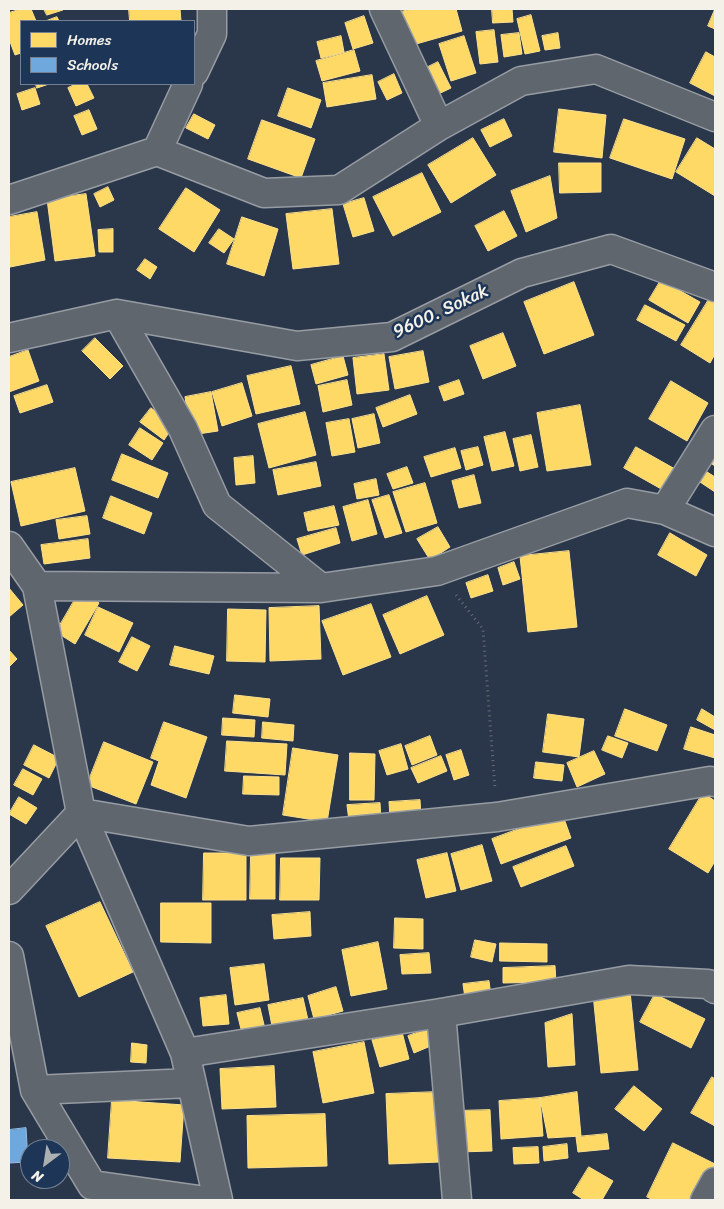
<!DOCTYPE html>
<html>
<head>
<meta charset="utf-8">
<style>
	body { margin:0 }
	#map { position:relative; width:724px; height:1209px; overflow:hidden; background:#2a374a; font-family:Sriracha,sans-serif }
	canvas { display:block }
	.frame { position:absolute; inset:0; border:10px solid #f4f1e8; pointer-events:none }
	.legend { position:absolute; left:20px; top:20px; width:175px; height:65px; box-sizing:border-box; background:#1d3557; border:1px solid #738091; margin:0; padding:6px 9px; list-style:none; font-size:15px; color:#f4f1e8 }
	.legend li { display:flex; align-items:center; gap:10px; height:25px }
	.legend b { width:25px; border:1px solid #738091 }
	.north { position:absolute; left:20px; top:1139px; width:50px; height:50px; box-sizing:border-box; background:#1d3557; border:1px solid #738091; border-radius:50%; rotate:211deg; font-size:14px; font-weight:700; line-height:20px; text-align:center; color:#f4f1e8 }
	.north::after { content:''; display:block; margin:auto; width:18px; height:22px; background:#adb0b1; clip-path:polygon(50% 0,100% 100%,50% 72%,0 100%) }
</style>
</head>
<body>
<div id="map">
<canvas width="724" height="1209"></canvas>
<div class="frame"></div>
<ul class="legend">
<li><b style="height:14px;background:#ffd966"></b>Homes</li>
<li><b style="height:14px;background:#6fa8dc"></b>Schools</li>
</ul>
<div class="north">N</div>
</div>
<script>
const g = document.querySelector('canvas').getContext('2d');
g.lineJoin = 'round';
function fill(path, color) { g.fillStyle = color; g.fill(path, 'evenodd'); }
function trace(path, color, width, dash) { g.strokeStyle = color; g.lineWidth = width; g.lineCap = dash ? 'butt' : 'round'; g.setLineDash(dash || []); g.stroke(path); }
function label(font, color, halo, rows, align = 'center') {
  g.font = font + ' Sriracha,sans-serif'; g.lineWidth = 5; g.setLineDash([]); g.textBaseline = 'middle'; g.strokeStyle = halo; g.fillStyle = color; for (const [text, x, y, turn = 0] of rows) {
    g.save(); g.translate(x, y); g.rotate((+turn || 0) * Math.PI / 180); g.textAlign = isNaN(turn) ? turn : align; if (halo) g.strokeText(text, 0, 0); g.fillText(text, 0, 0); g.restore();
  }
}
const homes = new Path2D(`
	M21 9H31L36 21H21V53L15 55 9 39V13Z
	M44 9H63V10L47 15Z
	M129 9H180L181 21H130Z
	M413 9H456L462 31 409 46 400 12Z
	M492 9H512L513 22 493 23Z
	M715 9V29L708 26Z
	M531 15 540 51 525 54 517 19Z
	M364 16 373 43 353 49 345 23Z
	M57 17 59 21H46Z
	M494 30 498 62 480 64 476 32Z
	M519 33 522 54 504 57 501 35Z
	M558 33 560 48 545 50 542 36Z
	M341 36 344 52 321 58 317 42Z
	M464 36 476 73 451 81 439 44Z
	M354 50 360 71 322 81 316 61Z
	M706 52 715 57V96L690 83Z
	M438 62 451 88 432 97 420 71Z
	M394 74 402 93 387 100 378 82Z
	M372 75 376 99 327 107 323 83Z
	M36 84H49L37 88Z
	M76 84H87L94 98 76 106 68 88Z
	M35 88 40 104 22 110 17 94Z
	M288 88 321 100 311 128 278 116Z
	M559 109 606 115 602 158 554 152Z
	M89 110 97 129 82 135 74 116Z
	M194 114 215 125 208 139 186 128Z
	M504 119 512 136 490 147 481 130Z
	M624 119 685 139 672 179 610 158Z
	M262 120 315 139 301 178 248 159Z
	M473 138 496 175 451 203 428 165Z
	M697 138 715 149V196L676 172Z
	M559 163H601V192L560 193Z
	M422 173 441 212 393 236 373 197Z
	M550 176 557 218 526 232 511 191Z
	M108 187 114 200 100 207 94 194Z
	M186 188 220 210 194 252 159 229Z
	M86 194 95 256 55 261 47 199Z
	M364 198 374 231 353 237 343 204Z
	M332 209 339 264 293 269 286 214Z
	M504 211 517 236 488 251 475 226Z
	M37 212 45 260 10 267 9 217Z
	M242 217 278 229 264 276 227 264Z
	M113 229V252H99L98 230Z
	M219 229 234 239 224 253 209 243Z
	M145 259 157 267 150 279 137 270Z
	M661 280 700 302 688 323 649 300Z
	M574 282 594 335 544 354 524 302Z
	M711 296 715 299V354L710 363 681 345Z
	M645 305 685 325 676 341 637 320Z
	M503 333 516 366 483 379 470 346Z
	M95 338 123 366 110 379 82 351Z
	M28 350 39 381 9 392V357Z
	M423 351 429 382 395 389 389 357Z
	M384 354 389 390 357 394 353 358Z
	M343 356 348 375 316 384 311 365Z
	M291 366 300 404 256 414 247 376Z
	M347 380 352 405 323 412 318 386Z
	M459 380 464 394 444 401 439 387Z
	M671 381 708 403 687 441 649 419Z
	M242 383 252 416 222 426 212 392Z
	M47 385 53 402 20 413 14 396Z
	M211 392 218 431 191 435 185 397Z
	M410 395 417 414 383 427 376 408Z
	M580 405 591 465 547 471 537 413Z
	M151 408 174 425 164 440 140 422Z
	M305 412 316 455 269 468 258 424Z
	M374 414 380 443 358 448 352 419Z
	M349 419 355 452 332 456 326 423Z
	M140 428 163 443 152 460 129 445Z
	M505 432 514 466 492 471 484 437Z
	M531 435 538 467 520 471 513 439Z
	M715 446V466L703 458Z
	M478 447 483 465 466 470 461 451Z
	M636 447 675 469 663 490 624 468Z
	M455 448 461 468 431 477 424 457Z
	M122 454 168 473 158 498 112 480Z
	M253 456 255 483 236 485 234 458Z
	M316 462 321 486 278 495 273 470Z
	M407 467 413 483 393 489 387 474Z
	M75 468 85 511 21 526 11 482Z
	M704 470 715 477V492L697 480Z
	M474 475 481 503 459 508 452 481Z
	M376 479 379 495 357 499 354 484Z
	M425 483 437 523 406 532 393 492Z
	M389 495 402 533 385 538 372 500Z
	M111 496 152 513 144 534 103 518Z
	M368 500 377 534 352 541 343 507Z
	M334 506 339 525 308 531 304 513Z
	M87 516 90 534 59 539 56 520Z
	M438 527 450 547 430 560 417 539Z
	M336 528 340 543 302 555 297 539Z
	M670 533 707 555 696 576 658 555Z
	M88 539 90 558 44 564 41 545Z
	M569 551 577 627 528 632 520 556Z
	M514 562 520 579 503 585 498 568Z
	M488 575 493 591 471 598 466 583Z
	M9 588 23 605 9 617Z
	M80 591 99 603 75 644 56 632Z
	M427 596 444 635 400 654 383 615Z
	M371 604 391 657 343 675 322 621Z
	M319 606 321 659 270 661 269 608Z
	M98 607 133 623 119 652 85 635Z
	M228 609 266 610 265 662 227 661Z
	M132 637 150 646 137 671 119 662Z
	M175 646 214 656 209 674 170 665Z
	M9 650 17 659 9 667Z
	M235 695 270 699 268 717 233 713Z
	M625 709 667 725 657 751 615 736Z
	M702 709 715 717V730L697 720Z
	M548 714 584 719 579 757 543 752Z
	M223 718 255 720 254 737 222 735Z
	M164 722 207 737 186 798 151 785 159 761 151 758Z
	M263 722 294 725 293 741 262 738Z
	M691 727 715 735V758L684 749Z
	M430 736 437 755 412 765 405 746Z
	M608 736 628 743 622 758 602 750Z
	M227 741 287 744 285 775 225 771Z
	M104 742 153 762 136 804 87 785Z
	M401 744 408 769 387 775 379 751Z
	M34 745 59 758 49 778 24 765Z
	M293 748 338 755 327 822 283 815Z
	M461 750 469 775 454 780 446 755Z
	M594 751 605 774 577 787 567 763Z
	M350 753 375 754 374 800H350Z
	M441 756 447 771 418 783 411 768Z
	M536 762 564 765 562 781 534 778Z
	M23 769 42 779 33 795 14 785Z
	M244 776 279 777V795L243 794Z
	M703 793 715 801V861L708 873 669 849Z
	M19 797 37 808 26 824 9 814Z
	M420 800 421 816 390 817 389 802Z
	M380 803 381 819 349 821 347 805Z
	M562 813 571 838 501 864 492 839Z
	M482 845 492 881 461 890 451 854Z
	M566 846 574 866 521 887 513 867Z
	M204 853H246V900H203Z
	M251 853H275V899H250Z
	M447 853 456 891 426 898 417 860Z
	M281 858H320L319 900H280Z
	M100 902 133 972 79 997 46 926Z
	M161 903H211V943L161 942Z
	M310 912 311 936 274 939 272 915Z
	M395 918 423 919V949L394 948Z
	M475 940 496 944 492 962 471 957Z
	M378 942 387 989 351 996 342 950Z
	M500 943 547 944V962L500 961Z
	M429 953 431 973 402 974 400 955Z
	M264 964 269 1000 235 1005 230 968Z
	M555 966 556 982 503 983V968Z
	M489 981 491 996 465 998 463 984Z
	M336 987 343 1011 314 1019 308 996Z
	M630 991 638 1070 601 1073 593 994Z
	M655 994 705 1019 691 1048 640 1022Z
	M226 995 229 1024 203 1026 200 998Z
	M303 998 308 1020 272 1026 268 1005Z
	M260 1008 265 1029 242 1033 237 1013Z
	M572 1014 575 1065 548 1067 545 1023Z
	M427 1029 433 1045 414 1053 408 1036Z
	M402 1032 409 1059 380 1067 372 1040Z
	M364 1042 374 1093 323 1103 313 1052Z
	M132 1043 147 1045 146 1063 131 1062Z
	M274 1066 276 1107 222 1109 220 1069Z
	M712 1077 715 1079V1126L691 1113Z
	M634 1086 662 1109 644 1131 615 1109Z
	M437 1092 440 1162 389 1164 386 1094Z
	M577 1092 581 1136 548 1138 540 1098Z
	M540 1098 543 1136 501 1139 499 1101Z
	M112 1100 184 1105 180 1162 108 1158Z
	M490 1110 492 1151 458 1152 456 1111Z
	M325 1114 327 1166 248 1168 247 1116Z
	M607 1134 609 1149 578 1152 576 1137Z
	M673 1143 715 1164 698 1200H654L647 1197Z
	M567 1144 568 1158 544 1161 543 1147Z
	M538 1147 539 1163 514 1164 513 1148Z
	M589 1167 613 1181 602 1200H584L573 1193Z`);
fill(homes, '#ffd966');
trace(homes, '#fce08d', 1);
const schools = new Path2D(`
	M26 1128 28 1162 9 1163V1130Z`);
fill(schools, '#6fa8dc');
trace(schools, '#97bee0', 1);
const minor = new Path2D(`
	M384 9 439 126
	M194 72 212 34V9
	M157 151 188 84
	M9 200 157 151 264 193 339 190 439 126 521 81 596 69 715 117
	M117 314 183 429 217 505 321 588 437 571 627 503 665 510 715 532
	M9 338 117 314 297 346 392 337 522 273 611 249 715 287
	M665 510 715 430
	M9 546 37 586 81 813 9 890
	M37 586 321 588
	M9 956 35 1090 92 1185 199 1200
	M441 1013 457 1200
	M185 1053 441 1013 629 980 708 984 715 989
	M35 1090 191 1083
	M218 1200 185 1053 81 813 249 841 497 817 710 781 715 782
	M705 1200 715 1182`);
trace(minor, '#979ca3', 31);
trace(new Path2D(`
	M456 595 483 629 495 789`), '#666d76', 3, [1, 4]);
trace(minor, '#60666e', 28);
label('18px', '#f4f1e8', '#1d3557', [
	["9600. Sokak",441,312,-25]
]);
</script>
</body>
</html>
